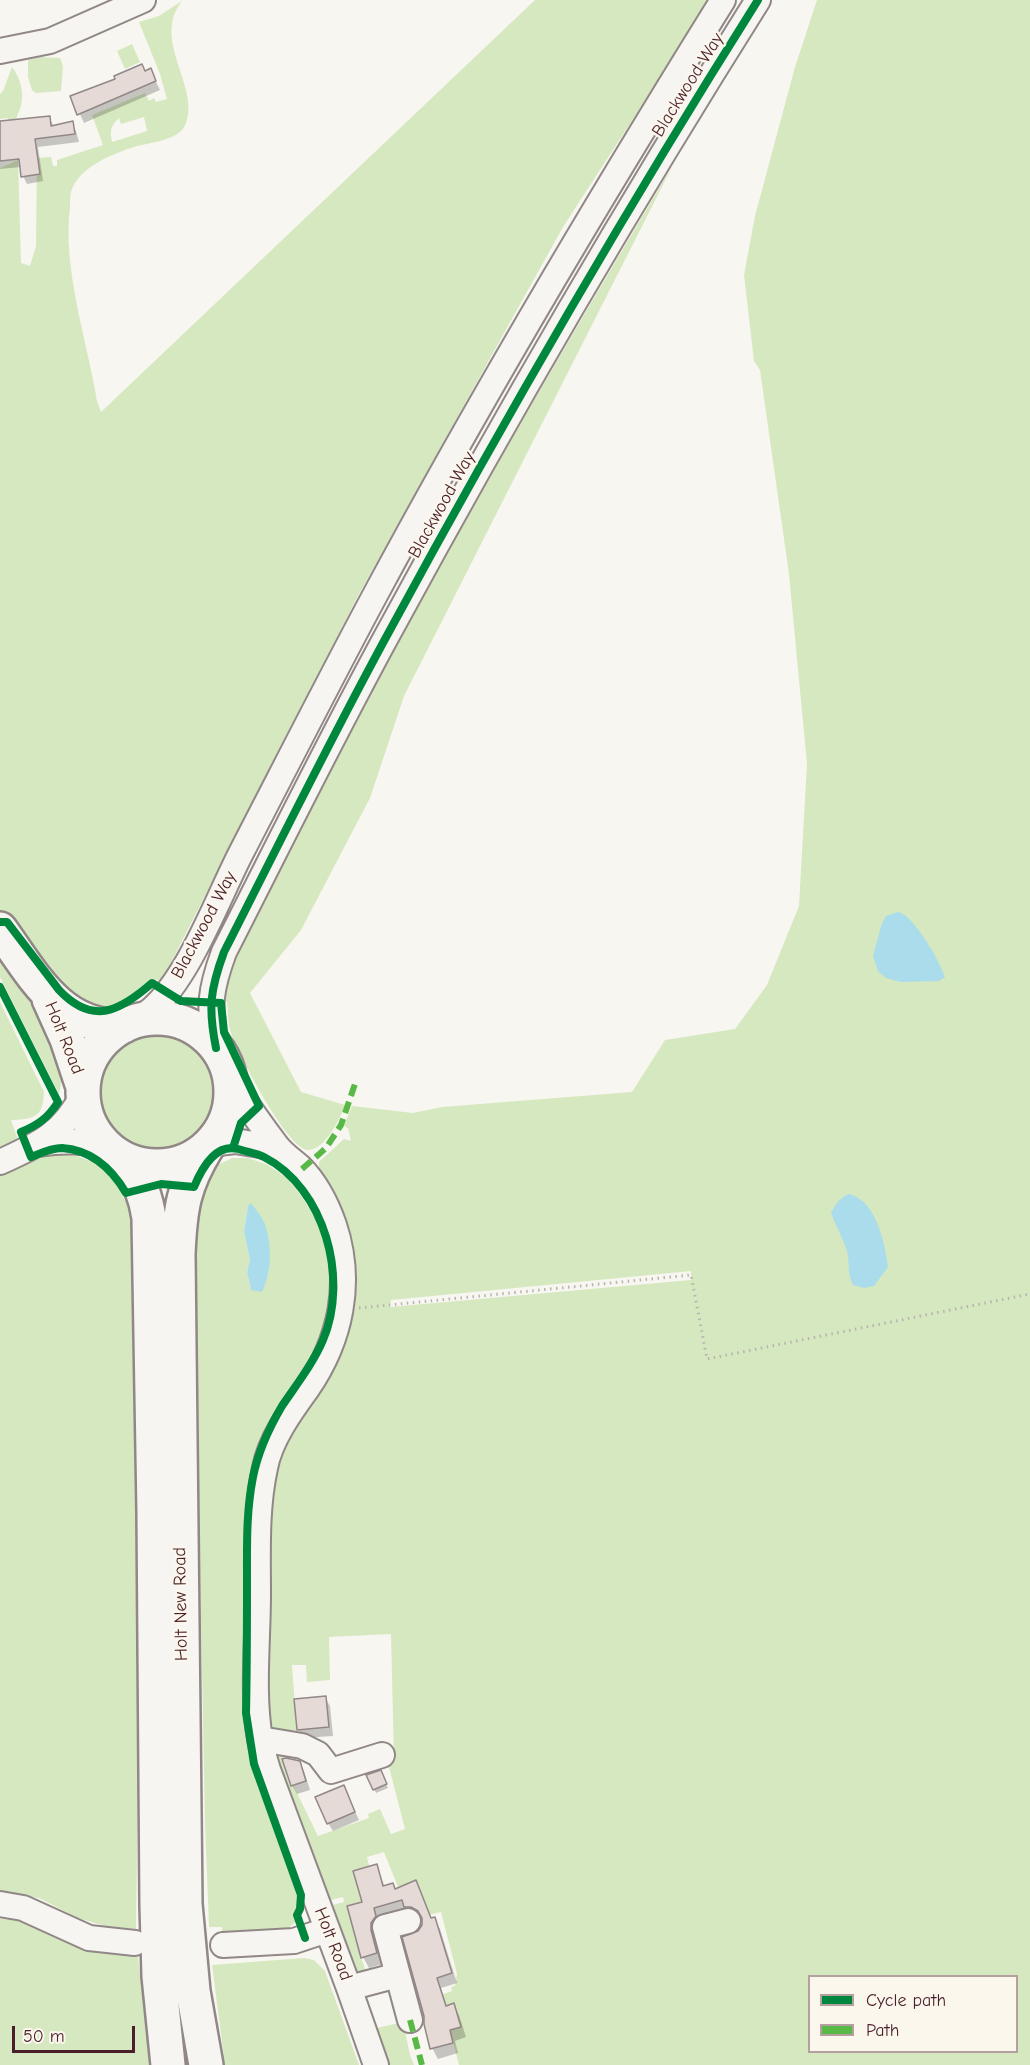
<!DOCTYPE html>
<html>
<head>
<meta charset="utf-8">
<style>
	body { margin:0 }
	#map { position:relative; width:1030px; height:2065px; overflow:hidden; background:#f8f6f0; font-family:"Comic Neue",sans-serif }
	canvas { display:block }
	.legend { position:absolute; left:808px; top:1975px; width:210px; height:78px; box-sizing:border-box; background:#fbf7ec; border:2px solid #b4a19f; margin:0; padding:8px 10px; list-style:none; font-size:18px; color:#4a1f2b }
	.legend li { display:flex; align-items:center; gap:12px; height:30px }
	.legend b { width:30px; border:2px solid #b4a19f }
	.scale { position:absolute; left:12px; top:2026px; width:123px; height:27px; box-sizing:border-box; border:3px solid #4a1f2b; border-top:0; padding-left:8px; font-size:18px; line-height:21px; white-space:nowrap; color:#4a1f2b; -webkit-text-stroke:4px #fbf7ec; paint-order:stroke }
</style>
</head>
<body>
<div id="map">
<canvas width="1030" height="2065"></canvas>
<ul class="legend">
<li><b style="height:8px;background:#00873e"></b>Cycle path</li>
<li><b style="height:8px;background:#58b947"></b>Path</li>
</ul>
<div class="scale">50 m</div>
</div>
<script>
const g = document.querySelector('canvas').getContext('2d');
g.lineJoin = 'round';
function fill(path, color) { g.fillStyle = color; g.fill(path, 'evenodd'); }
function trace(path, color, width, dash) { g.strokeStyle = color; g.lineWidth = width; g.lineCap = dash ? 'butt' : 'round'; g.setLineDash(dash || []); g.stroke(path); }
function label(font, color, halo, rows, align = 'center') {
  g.font = font + ' "Comic Neue",sans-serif'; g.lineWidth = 5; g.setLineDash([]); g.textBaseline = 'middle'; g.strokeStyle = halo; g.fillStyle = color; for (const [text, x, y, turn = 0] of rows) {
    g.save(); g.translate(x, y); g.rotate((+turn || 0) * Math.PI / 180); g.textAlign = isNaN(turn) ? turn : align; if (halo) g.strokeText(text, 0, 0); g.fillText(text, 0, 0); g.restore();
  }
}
fill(new Path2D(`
	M535 0H710L563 227 359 594 161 982 156 979 145 994 128 1006 113 1012 80 1005 0 916V168L18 160 21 263 30 266 36 246 37 158 51 157 53 166H57V160L103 145 92 115 145 93 149 101 154 98 156 102 167 99 160 74 139 22 159 16 182 1C151 40 200 86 186 123 180 141 150 142 134 147 113 154 81 166 72 189 70 194 70 202 70 207 62 268 87 340 97 401L101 412ZM144 117 147 131 112 142C110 131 110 126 119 118L121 124Z
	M817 0H1030V2065H459L441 1995 452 1991 451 1987 455 1986 457 1974 441 1912 428 1915 416 1881 398 1887 384 1852 367 1857 369 1866 353 1871 356 1883 366 1880 361 1958 366 1971 358 1979 329 1906 344 1902 343 1897 327 1901 276 1763 280 1754H298L282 1759 290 1785H293L318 1836 369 1818 368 1814 380 1809 391 1834 405 1829 389 1767 394 1759 391 1634 329 1637 330 1680 307 1682 306 1665H292L297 1735 272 1731 268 1722 269 1505 277 1469 295 1422 351 1311 319 1173 321 1171 319 1167V1162L344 1139 351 1141 348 1128 344 1126 352 1106 413 1113 442 1107 632 1092 665 1040 735 1029 767 985 799 906 807 764 789 574 760 370 754 361 744 275 755 216 795 67ZM691 1271V1280L390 1307 391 1300ZM810 1976H1016V2052H810Z
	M132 44 140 62 125 69 117 51Z
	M40 57 60 58 63 66 61 91 36 93 32 90 28 77V60Z
	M12 67C21 78 25 95 20 109 18 114 16 117 16 123L9 124 8 118 0 119V94L3 91Z
	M673 165 404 696 370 798 301 930 250 993 301 1092 345 1105C340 1119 325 1149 309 1150 288 1152 236 1050 230 1030 228 1022 228 1011 227 1002H222L225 984 235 959C270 893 300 825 335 759 441 557 556 361 673 165Z
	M0 949 29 988 59 1062 62 1080 59 1094 0 977Z
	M0 1002 44 1092C43 1117 35 1119 11 1120L18 1140 0 1147Z
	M95 1092a62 62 0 1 1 124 0a62 62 0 1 1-124 0Z
	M53 1152C75 1154 101 1161 115 1180 119 1184 121 1192 124 1198H131L135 1215 140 1598 136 1929 105 1926 78 1918 39 1898 0 1892V1169L28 1163Z
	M232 1158H248L268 1165 288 1179 302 1197 317 1222 328 1254 330 1287 322 1332 306 1364 282 1399 263 1436 251 1473 246 1507 243 1717 249 1756 257 1784 300 1895 299 1907 293 1916 298 1920 287 1929 276 1933H222V1927H209L205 1822 199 1517 191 1251C195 1225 197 1189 215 1168 219 1163 227 1161 232 1158ZM248 1206 251 1290 247 1272 250 1260 244 1232Z
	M0 1919 22 1920 137 1950 151 2065H0Z
	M304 1958 314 1960 325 1971 359 2065H225L212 1965Z
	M403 2022 410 2055 414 2065H387L377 2028Z`), '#d6e8bf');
fill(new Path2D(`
	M898 912C913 914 941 963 945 977L939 981 901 982 886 978 878 971 873 956 882 923 886 916Z
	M849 1194C876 1200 885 1243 888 1267L874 1286 864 1288 853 1285C846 1270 851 1262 846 1248 842 1236 835 1225 831 1213 836 1204 839 1198 849 1194Z
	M251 1203C256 1210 262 1217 265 1224 272 1246 272 1271 262 1292L251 1290 247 1272 250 1260 244 1232 248 1206Z`), '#aadceb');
fill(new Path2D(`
	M150 70 160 90 84 123 72 97Z
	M49 117 54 127 72 123 76 131 79 142 38 147 43 181 27 184 23 176 21 167 0 169V121Z
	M325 1698 330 1706 333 1736 303 1738 298 1729Z
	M299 1762 304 1771 310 1790 297 1794 292 1785Z
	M383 1776 388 1788 376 1793 374 1789Z
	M348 1796 359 1820 333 1831 328 1823Z
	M376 1866 385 1887 395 1890 416 1882 432 1919H434L440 1929 457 1983 441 1988 447 2007 453 2005 459 2015 466 2037 455 2041 458 2053 438 2059 432 2048 419 1932 423 1926V1920L418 1917 377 1934 376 1942 382 1964 369 1968 363 1957 364 1903Z`), '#0003');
const building = new Path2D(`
	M142 64 145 71 151 68 156 81 77 115 70 96 115 79 114 76Z
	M50 116 51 126 73 121 75 134 35 139 40 174 21 177 19 159 0 161V121Z
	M326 1696 329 1727 297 1730 294 1699Z
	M286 1758 300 1761 306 1781 291 1786 282 1759Z
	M381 1770 387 1784 373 1790 366 1775Z
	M344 1785 355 1812 327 1824 315 1797Z
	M377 1864 383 1886 393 1883 395 1889 416 1880 431 1918 435 1917 452 1973 437 1978 446 2006 454 2003 461 2027 450 2030 453 2043 430 2049 424 2024V2016L402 1937 418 1931 422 1925V1918L418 1911 411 1907H404L402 1900 374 1908 376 1916 371 1923V1930L377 1953 361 1958 347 1906 362 1902 353 1871Z`);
fill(building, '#e6dad7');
trace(building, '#918787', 1.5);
const minor = new Path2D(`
	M0 51 50 41 143 0
	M131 1023C137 1019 145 1015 151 1010 190 976 218 897 242 851 286 766 329 681 374 597 483 394 601 196 723 0
	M216 1048C208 1008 210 990 224 952 279 844 332 736 390 630 506 416 628 206 758 0
	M230 1079C245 1102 260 1124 277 1146 283 1154 292 1160 300 1167 316 1183 327 1205 334 1225 353 1282 341 1340 307 1389 291 1411 270 1440 265 1468 256 1509 258 1553 258 1594 258 1642 252 1692 260 1739 262 1749 265 1760 268 1770L349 1988 376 2065
	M39 1144C64 1140 85 1140 109 1149
	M210 1144 235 1141 278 1148
	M0 1162C38 1145 64 1133 83 1094
	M260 1739 302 1746 318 1754 331 1771 382 1755
	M0 1904 23 1908 89 1938 135 1943
	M408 1921 385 1927 410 2020
	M223 1945 294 1941 327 1930
	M349 1988 398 1975`);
const highway = new Path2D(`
	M0 929C32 973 60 1030 124 1026
	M49 999 67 1039 83 1087
	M83 1092a74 74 0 1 1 148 0a74 74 0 1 1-148 0Z
	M127 1160C139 1179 146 1196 149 1218L154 1512 157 1905 159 1976 168 2065
	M206 2065 193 1991 185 1904 178 1254C180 1209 183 1186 207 1147`);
trace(minor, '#918787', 28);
trace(highway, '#918787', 38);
trace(new Path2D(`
	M359 1308 691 1275 707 1359 1030 1294`), '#b8b3b1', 3, [1.5, 4.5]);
trace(minor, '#f6f5f1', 24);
trace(highway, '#f6f5f1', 33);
trace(new Path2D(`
	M302 1169 326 1148 341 1125 356 1081
	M410 2020 422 2065`), '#58b947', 6, [12, 6]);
trace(new Path2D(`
	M0 922H7L59 990C93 1026 120 1011 152 983L181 1001 221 1003 224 1032 259 1106 241 1123 233 1148
	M0 987 58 1102C48 1118 38 1125 21 1132L31 1157C41 1153 51 1148 62 1148 91 1150 112 1169 126 1193L161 1184 194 1187C201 1170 215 1143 238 1149 247 1152 257 1153 264 1157 325 1188 349 1279 323 1340 313 1364 296 1385 282 1406 269 1428 258 1452 253 1477 246 1512 247 1546 247 1581 247 1625 247 1669 246 1713L254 1764 301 1895 300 1909 297 1915 305 1938
	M216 1048C208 1008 210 990 224 952 279 844 332 736 390 630 506 416 628 206 758 0`), '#00873e', 8);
label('18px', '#4a1f2b', '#fbf7ec', [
	["Blackwood Way",688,85,-58],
	["Blackwood Way",442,505,-61],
	["Blackwood Way",204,925,-62],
	["Holt Road",64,1038,68],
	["Holt New Road",181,1604,-91],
	["Holt Road",333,1944,69]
]);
</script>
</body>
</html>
